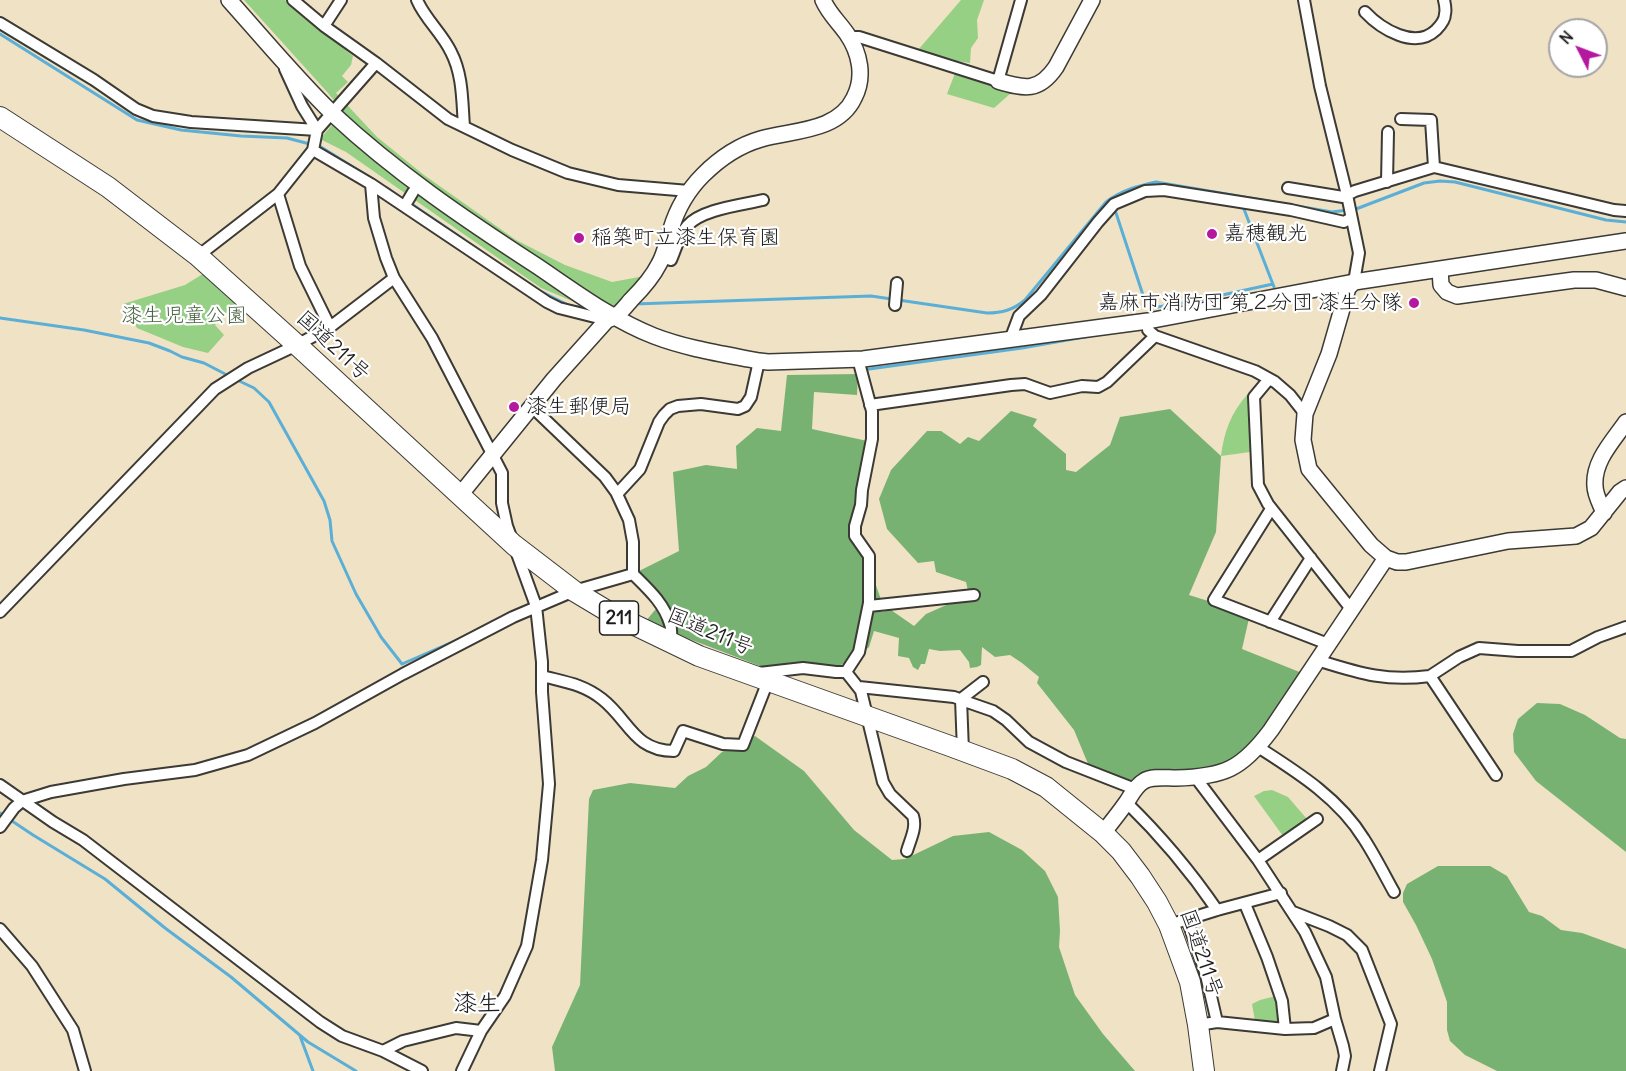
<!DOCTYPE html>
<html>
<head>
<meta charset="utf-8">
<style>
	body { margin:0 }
	#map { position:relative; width:1626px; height:1071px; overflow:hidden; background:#f0e2c5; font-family:Delius,sans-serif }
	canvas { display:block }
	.north { position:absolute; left:1548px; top:18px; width:60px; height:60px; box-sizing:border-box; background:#fff; border:2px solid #a4a4a4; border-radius:50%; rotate:312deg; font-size:16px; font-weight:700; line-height:24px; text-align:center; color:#1c1c1c }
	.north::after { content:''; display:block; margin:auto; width:21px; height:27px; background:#b5179e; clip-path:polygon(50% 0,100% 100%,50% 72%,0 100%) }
</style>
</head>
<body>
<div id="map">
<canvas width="1626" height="1071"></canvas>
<div class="north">N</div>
</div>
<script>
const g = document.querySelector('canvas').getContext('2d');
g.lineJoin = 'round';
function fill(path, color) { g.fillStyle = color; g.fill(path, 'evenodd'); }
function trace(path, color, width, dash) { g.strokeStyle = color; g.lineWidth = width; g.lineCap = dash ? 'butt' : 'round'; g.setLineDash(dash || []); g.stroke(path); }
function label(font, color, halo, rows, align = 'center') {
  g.font = font + ' Delius,"Klee One",sans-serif'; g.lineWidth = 4.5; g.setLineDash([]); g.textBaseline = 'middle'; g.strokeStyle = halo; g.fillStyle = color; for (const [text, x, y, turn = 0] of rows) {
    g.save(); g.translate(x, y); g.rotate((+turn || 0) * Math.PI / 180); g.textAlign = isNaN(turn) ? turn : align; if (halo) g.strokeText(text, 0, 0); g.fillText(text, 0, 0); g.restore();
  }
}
fill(new Path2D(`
	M244 0H285L353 56 351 65 342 76 348 82 336 93 377 137 424 175 516 240 565 265 612 282 650 275 623 305 589 308 541 288 346 152 320 139 331 126 345 114 328 93Z
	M961 0H984L977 20 978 38 971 48 970 63 957 61 958 68 1019 86 994 108 947 94 957 68 955 60 918 50Z
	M206 272 238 300 215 325 224 335 208 353 183 347 137 328 123 304 185 285Z
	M1248 394 1250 452 1221 456C1224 432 1231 412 1248 394Z
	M1272 790 1288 797 1307 819 1283 836 1254 796 1264 791Z
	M1280 995 1285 1029 1256 1026 1252 1004 1260 1000Z`), '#96d084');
fill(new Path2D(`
	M858 374 857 395 814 392 812 429 872 442 855 527 883 605 881 612 891 610 914 626 926 614 969 595 966 582 936 572 934 561 918 563 887 529 879 499 891 470 927 431H941L960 444 968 437 979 441 1011 411 1037 419 1033 426 1066 454V470L1076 472 1110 445 1120 417 1170 409 1221 456 1216 532 1189 595 1250 614 1242 649 1307 675 1233 768 1152 779 1135 789 1091 771 1074 730 1037 683 1039 677 1022 663 1010 655 995 657 982 647 981 665 977 667 970 668 969 662 960 650 940 651 929 649 925 664H921L918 670 913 667 909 658 898 656 899 638 874 631 869 647 855 659 831 669 765 668 645 622 660 604 633 574 679 551 673 472 706 465 737 469 736 446 757 428 781 431 787 375Z
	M1537 703 1560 704 1585 715 1620 738 1626 739V852L1536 781 1514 752 1513 734 1518 719Z
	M755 736 804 771 854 830 892 860 905 859 953 836 989 832 1022 850 1045 871 1058 897 1060 931 1059 947 1075 995 1103 1034 1135 1071H555L552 1047 580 985 589 799 593 790 630 783 675 788 688 776 706 767 722 752 738 743Z
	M1438 866H1490L1507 876 1529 912 1542 916 1561 930 1582 933 1626 949V1071H1497L1465 1055 1450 1041 1447 1030V1002L1432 959 1416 925 1403 902V893L1407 884Z`), '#78b272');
trace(new Path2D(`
	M0 34 137 120 181 130 241 136 287 138 321 147 374 180
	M387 188 404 200
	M410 203 479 250
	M1242 204 1274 287
	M1113 208 1116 213 1143 295 1151 308 1190 302 1273 284
	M542 292 570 306 589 308
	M634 304 871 296 987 313C1002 313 1013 310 1025 300L1106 202C1122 190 1138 186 1156 182L1332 212 1356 209 1424 183 1440 181 1455 182 1606 220 1626 222
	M0 318 84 330 149 343 170 351 182 357 204 363 229 376
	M862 370 1022 348 1090 336
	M235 379 254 388 269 402 324 501 330 520 332 541 356 594 381 637 402 664 457 640
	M0 813 33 835 105 879 165 928 231 977 308 1042 356 1071
	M300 1036 313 1071`), '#5bafd7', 3);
const street = new Path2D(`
	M293 0 324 26 376 63 448 119 512 150 568 173 618 185 689 191
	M417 0C425 19 442 33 451 52 463 75 462 101 464 126
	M1304 0 1320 86 1347 195 1359 253 1354 282
	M1365 12C1381 29 1415 50 1436 30 1440 26 1445 20 1445 14 1446 10 1445 4 1444 0
	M0 23 94 80 136 109 153 116 191 122 317 130
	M324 26 341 0
	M849 37H859L998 81 1021 0
	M285 69 302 106 317 130
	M1401 119 1431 120 1434 167
	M313 150 371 184 547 302 559 308 607 320
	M1387 182 1388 132
	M371 184 374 218 386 258 394 278 432 338 502 473V503L507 526 536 606 542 662V692L549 784 542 860 527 946 505 996 481 1031 462 1071
	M1288 188 1343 197 1355 191 1434 167 1614 210 1626 211
	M278 194 300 266 330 327
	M407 202 413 192
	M198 256 278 194 313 150 317 130 376 63
	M662 257 671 260C676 249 679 235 687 226 702 209 742 205 763 200
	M895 305 897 283
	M1148 321V330L1155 336 1255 371 1275 382 1290 395 1305 414
	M1010 340 1019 316 1041 295 1098 222 1114 204 1145 191 1164 190 1291 210 1344 222 1351 218
	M1269 379 1254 397 1258 485 1268 504 1351 609
	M870 405 1011 385 1025 384 1050 393 1082 386 1098 387 1107 382 1155 336
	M532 407 605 477 616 492 629 520 633 542V574
	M617 494 640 469 659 422 664 415 670 409 678 406 701 404 738 409 745 406 751 397 759 361
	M1271 509 1214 600 1328 644
	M869 606 974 595
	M0 612 215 389 248 368 297 345 330 327 394 278
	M1270 622 1311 558
	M1317 660C1359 673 1385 682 1430 676L1496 775
	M846 672 861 691 883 782 890 794 913 816C917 828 910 840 907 851
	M759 673 803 668 836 672H846L859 652 869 603V556L855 536V526L861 505 862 490 872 439V411L858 359
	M542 676C565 682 583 684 602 699 629 720 634 751 674 751L683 731 723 744 743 745 768 681
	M1430 676 1459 657 1479 648 1518 651H1571L1598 637 1626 627
	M859 687 954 697 970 703 993 711 1006 720 1029 742 1066 762 1135 789
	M1258 747C1297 772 1339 798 1364 839 1375 856 1384 874 1394 892
	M963 751 961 699 983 682
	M1196 778 1258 860 1305 932 1326 977 1335 1019 1314 1028 1285 1029 1217 1022 1198 1025
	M0 785 53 822 83 840 320 1022 342 1036 383 1051 422 1071
	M1126 802C1162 837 1189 869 1217 910
	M0 827 14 808 22 801 51 792 124 779 195 770 248 755 315 723 403 674 513 617 574 591 633 574C648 589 664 603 670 624 672 629 671 637 671 643
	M1258 860 1317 819
	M1245 904 1267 957 1282 1001 1285 1029
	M1293 912 1329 926 1347 935 1362 950 1391 1024 1380 1071
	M1187 919 1206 975 1217 1022
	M1169 925 1217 910 1281 893
	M0 929 32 966 73 1030 85 1071
	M1335 1019 1343 1046 1345 1056 1342 1071
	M383 1051 403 1041 456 1028 481 1031`);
const secondary = new Path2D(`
	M229 0C263 38 296 78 333 114 395 172 466 220 537 266 574 291 611 319 654 336 688 349 723 354 759 361L768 362 863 359 1148 321 1354 282 1626 241
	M998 81C1025 89 1039 92 1056 67L1092 0
	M1440 269 1441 285 1447 292 1457 296 1574 280H1596L1626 288
	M1354 282 1348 288 1329 354 1305 414 1303 440 1309 469 1371 545 1386 558 1397 562H1406L1508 541 1576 536 1591 528 1620 492 1626 488
	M460 495 554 379 607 320C618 317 624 308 631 300 642 289 652 278 659 264 665 254 667 241 671 229 677 209 688 190 703 175 719 159 740 145 761 139 792 130 838 132 854 98 865 77 860 53 847 34 838 21 829 14 823 0
	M1604 513C1601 505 1595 495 1595 486 1593 461 1613 441 1626 422
	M1103 833C1111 823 1119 813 1126 803 1131 796 1135 786 1144 781 1152 776 1166 778 1176 778 1224 777 1242 769 1271 730L1386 558`);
const highway = new Path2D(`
	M0 117 108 187 198 256 297 345 514 545 574 591 614 615 699 656 950 746 1012 769 1046 787 1103 833 1121 851 1140 876 1157 902 1169 925 1190 982 1198 1025 1204 1071`);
trace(street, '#3c3a35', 14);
trace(secondary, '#3c3a35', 18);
trace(highway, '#3c3a35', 22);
trace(street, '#fff', 10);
trace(secondary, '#fff', 15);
trace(highway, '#fff', 20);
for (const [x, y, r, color] of [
	[1212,234,6,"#b5179e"],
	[579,238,6,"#b5179e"],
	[1414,303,6,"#b5179e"],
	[514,407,6,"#b5179e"]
]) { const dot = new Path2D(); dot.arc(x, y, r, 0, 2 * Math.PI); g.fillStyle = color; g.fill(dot); trace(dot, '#fff', 2); }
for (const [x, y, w] of [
	[619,618,39]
]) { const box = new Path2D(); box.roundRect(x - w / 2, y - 17, w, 34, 4.5); g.fillStyle = '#fff'; g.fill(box); trace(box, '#1c1c1c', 1.5); }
label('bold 20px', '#1c1c1c', null, [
	["211",619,618]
]);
label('21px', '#1c1c1c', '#fff', [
	["嘉穂観光",1224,234],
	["稲築町立漆生保育園",591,238],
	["嘉麻市消防団 第２分団 漆生分隊",1402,303,"right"],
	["漆生郵便局",526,407]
], 'left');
label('21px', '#4d6446', '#fff', [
	["漆生児童公園",184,316]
]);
label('21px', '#1c1c1c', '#fff', [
	["国道211号",333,346,43],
	["国道211号",710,632,23],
	["国道211号",1201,953,71]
]);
label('24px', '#1c1c1c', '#fff', [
	["漆生",477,1004]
]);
</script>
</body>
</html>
